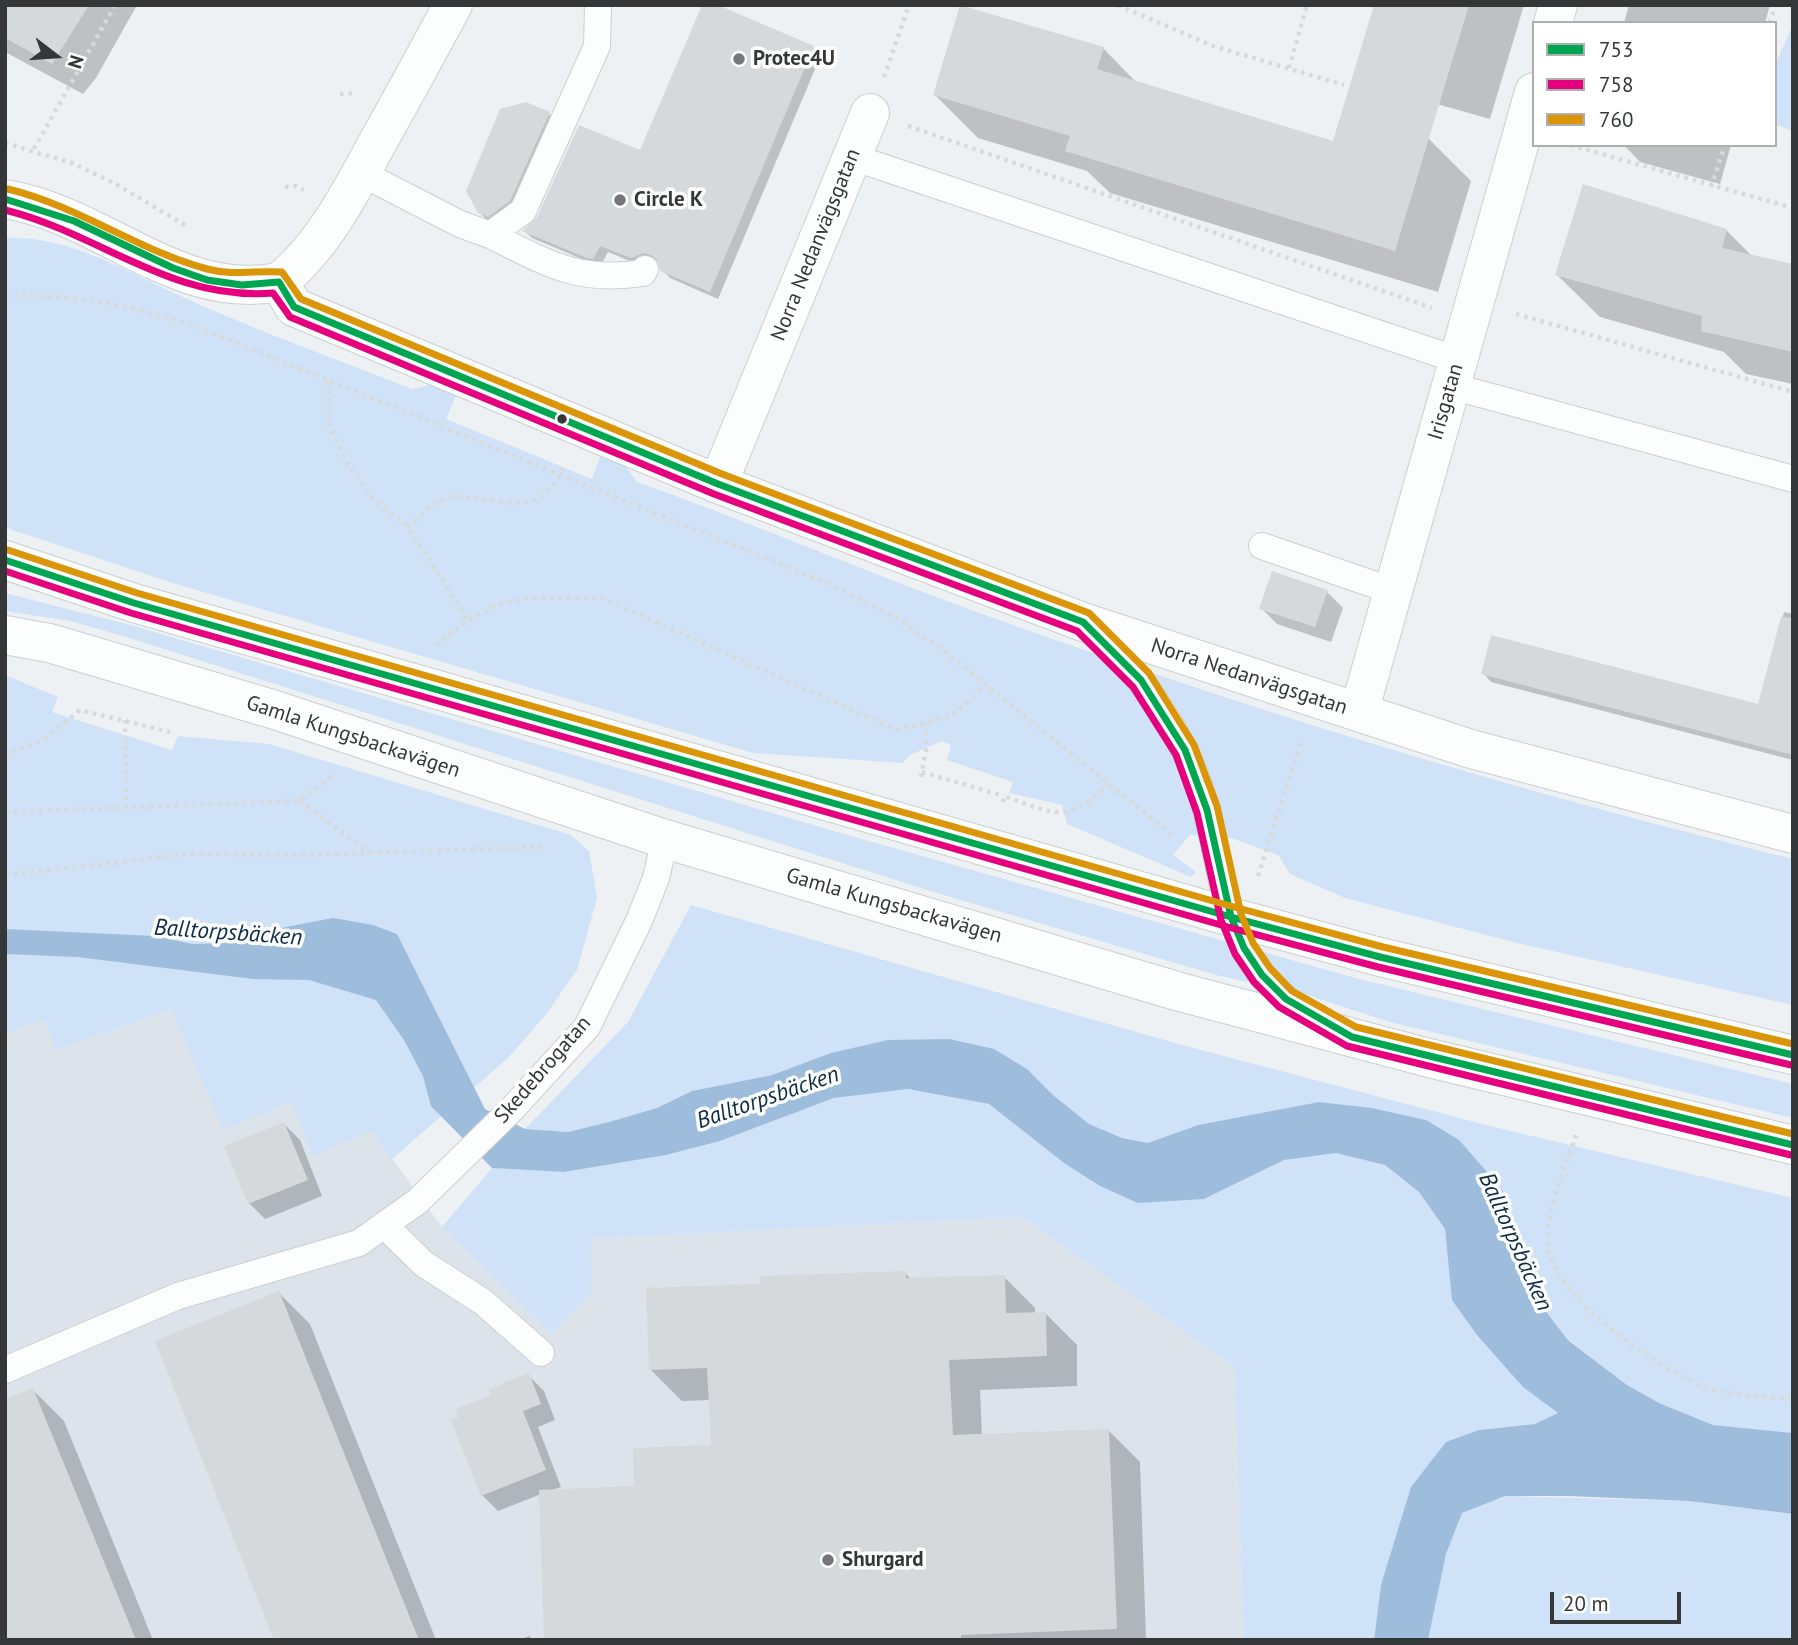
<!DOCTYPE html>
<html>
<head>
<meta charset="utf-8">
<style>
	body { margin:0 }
	#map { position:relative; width:1798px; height:1645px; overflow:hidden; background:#eef1f4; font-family:"PT Sans",sans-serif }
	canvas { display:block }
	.frame { position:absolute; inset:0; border:7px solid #343638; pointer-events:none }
	.legend { position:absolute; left:1532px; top:21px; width:245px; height:126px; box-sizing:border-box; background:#fff; border:2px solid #aeafaf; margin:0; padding:9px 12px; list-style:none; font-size:21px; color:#343638 }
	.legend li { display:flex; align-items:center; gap:14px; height:35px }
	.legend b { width:35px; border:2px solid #aeafaf }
	.north { position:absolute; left:21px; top:21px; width:70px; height:70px; -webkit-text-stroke:5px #fff; paint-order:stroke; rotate:107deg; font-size:19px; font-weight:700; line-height:28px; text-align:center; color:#343638 }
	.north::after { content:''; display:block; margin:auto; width:24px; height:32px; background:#343638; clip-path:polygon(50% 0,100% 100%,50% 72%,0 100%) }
	.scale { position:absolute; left:1550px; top:1592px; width:131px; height:32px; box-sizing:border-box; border:4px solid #343638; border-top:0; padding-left:9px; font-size:21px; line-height:24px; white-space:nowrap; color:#343638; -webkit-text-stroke:5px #fff; paint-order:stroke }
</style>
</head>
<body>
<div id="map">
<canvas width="1798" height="1645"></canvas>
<div class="frame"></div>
<ul class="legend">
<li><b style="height:9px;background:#00a651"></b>753</li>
<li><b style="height:9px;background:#e5007d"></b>758</li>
<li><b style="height:9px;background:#da9508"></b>760</li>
</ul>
<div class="north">N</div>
<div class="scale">20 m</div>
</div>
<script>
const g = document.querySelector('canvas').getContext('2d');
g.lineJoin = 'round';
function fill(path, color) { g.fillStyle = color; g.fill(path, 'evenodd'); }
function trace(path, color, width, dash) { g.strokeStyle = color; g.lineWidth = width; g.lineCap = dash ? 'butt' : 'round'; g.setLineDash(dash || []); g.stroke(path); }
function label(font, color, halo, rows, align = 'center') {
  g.font = font + ' "PT Sans",sans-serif'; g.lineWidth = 7; g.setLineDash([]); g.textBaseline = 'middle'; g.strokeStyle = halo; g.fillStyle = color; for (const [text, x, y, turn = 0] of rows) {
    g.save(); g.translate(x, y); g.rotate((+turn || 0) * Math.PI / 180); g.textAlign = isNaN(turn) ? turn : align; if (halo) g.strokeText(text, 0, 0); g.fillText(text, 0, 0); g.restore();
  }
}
fill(new Path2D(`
	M171 1010 223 1129 292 1102 372 1131 442 1227 551 1334 592 1292 590 1239 1022 1217 1234 1367 1244 1640H5V1033L44 1020 56 1050Z`), '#dde3eb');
fill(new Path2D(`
	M1793 24V131L1775 124V65Z
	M5 238C70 235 128 273 185 298 259 332 337 359 412 389L439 383 458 391 446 419 592 479 602 452 618 456 637 482C750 522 861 570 974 611 1242 708 1516 791 1793 859V1005L1517 943 1345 898 1290 874 1278 855 1231 838 1190 835 1173 855 1196 872 1191 877 1067 824 1062 805 1009 793 1013 782 947 760 951 745 942 741 910 755 903 763 753 753 176 584 12 530 5 525Z
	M5 593 134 626 844 834 1359 979 1793 1084V1118L1390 1022 1301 993 1216 975 937 893 126 637 70 621 5 611Z
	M5 675 58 697 52 712 172 750 178 736 269 744 571 835 589 851 597 898 577 970 544 1017 508 1058 391 1160 372 1131 312 1156 292 1102 223 1130 171 1010 56 1050 44 1020 5 1033Z
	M691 905 1182 1045 1494 1127 1793 1198V1433L1713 1425 1659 1403 1627 1385 1568 1339 1528 1288 1514 1247 1426 1120 1372 1108 1319 1102 1198 1125 1148 1143 1122 1138 1089 1124 1053 1095 1027 1069 831 1053 772 1075 692 1091 657 1108 609 1122 568 1132 525 1129 628 1022Z
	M908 1089 989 1104 1064 1163 1204 1199 1284 1160 1336 1153 1385 1165 1419 1192 1445 1229 1453 1300 1523 1387 1559 1413 1535 1424 1479 1430 1381 1585 1374 1640H1244L1234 1367 1022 1217 591 1239 592 1292 551 1334 442 1227 492 1168 564 1172 666 1155 720 1141 834 1098Z
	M1505 1496 1689 1501 1793 1514V1640H1428L1446 1554 1462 1513Z`), '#cfe2f7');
fill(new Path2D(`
	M333 918 373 925 397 934 485 1109 525 1129 568 1132 609 1122 657 1108 692 1091 772 1075 831 1053 888 1040 949 1039 994 1049 1027 1069 1053 1095 1089 1124 1122 1138 1148 1143 1198 1125 1319 1102 1372 1108 1426 1120 1459 1140 1502 1189 1514 1247 1528 1288 1568 1340 1627 1385 1659 1403 1713 1425 1793 1433V1514L1689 1501 1568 1496H1505L1462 1513 1446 1554 1428 1640H1374L1381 1585 1411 1487 1446 1442 1479 1430 1535 1424 1558 1413 1523 1387 1477 1335 1452 1300 1445 1229 1419 1192 1385 1165 1336 1153 1284 1160 1204 1199 1138 1203 1100 1186 1064 1163 989 1104 908 1089 834 1098 720 1141 666 1155 564 1172 492 1168 431 1106 423 1076 404 1040 376 1000 309 980 253 979 78 957 5 954V929L155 936 192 944 239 943 286 927Z`), '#9ebcdc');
fill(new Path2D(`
	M5 5H137L96 78 83 94 5 52Z
	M1376 5H1524L1490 119 1405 95Z
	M1629 5H1770L1765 23H1624Z
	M813 47 821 55 718 299 670 278 662 270 660 262 652 260 639 265 608 252 601 265H596L532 238 525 231 641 153Z
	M1103 48 1138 84 1335 143 1428 138 1471 181 1438 292 1110 193 1087 171 978 138 935 95Z
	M549 114 557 121 518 208 497 224 487 220 479 212Z
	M1624 145H1731L1720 184 1640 162Z
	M1726 230 1752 256 1793 265V384L1746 374 1724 352 1600 317 1557 275Z
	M1327 592 1343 608 1331 642 1277 624 1261 608Z
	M1784 612 1793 614V760L1491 682 1483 673 1759 706Z
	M284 1124 300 1140 322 1196 265 1219 249 1203Z
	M905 1273 912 1280 1004 1277 1035 1308V1314L1045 1313 1077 1345V1386L980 1390 982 1436 1109 1431 1140 1462 1146 1640H546L541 1494 498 1511 482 1495 494 1396 528 1375 544 1391 555 1420 538 1427 561 1487 550 1491 636 1488 713 1447 710 1400 682 1401 651 1370 763 1285Z
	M279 1293 310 1324 436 1640H276Z
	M33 1390 64 1421 153 1640H5Z
	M529 1636 533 1640H520Z`), '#0003');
fill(new Path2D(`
	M5 5H89L52 64 5 38Z
	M702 5H718L814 46 710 292 660 271 658 261 651 255 643 253 631 258 600 246 593 259 587 258 522 231 537 217 579 125 640 150Z
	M960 5 1104 47 1097 69 1333 141 1374 5H1469L1395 251 1065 151 1070 136 933 95Z
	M526 102 550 112 510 201 488 217 478 213 466 191 500 109Z
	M1583 184 1727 229 1722 248 1793 264V352L1701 331 1702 316 1555 275Z
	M1272 571 1328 590 1315 627 1259 609Z
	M1781 617 1793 618V755L1481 674 1491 635 1758 704Z
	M284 1122 308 1180 248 1204 224 1146Z
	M906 1271V1278L1005 1275 1006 1313 1046 1312 1047 1356 949 1360 953 1435 1109 1429 1117 1629 961 1635V1640H544L539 1490 634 1486 633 1448 711 1445 707 1368 649 1370 646 1288 761 1284 760 1276Z
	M279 1291 419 1640H274L155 1341Z
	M529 1373 541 1404 523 1411 546 1470 481 1496 451 1420 459 1417 456 1409 491 1395 489 1389Z
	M33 1388 136 1640H5V1399Z`), '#d6d9db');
const lane = new Path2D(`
	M852 157 1458 360
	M361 173 460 224 490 235 523 211 597 46 598 5
	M490 235C547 263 577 283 643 273L645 269
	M1466 390 1793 479
	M1262 546 1393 591
	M1092 630C1139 673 1176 721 1198 782 1224 855 1218 949 1287 1000 1297 1007 1309 1012 1320 1019
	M384 1225 424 1264 483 1302 541 1353
	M5 1370 178 1296 359 1243 418 1201 512 1109 587 1027 639 921 656 878 665 839`);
const street = new Path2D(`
	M1553 23 1558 5
	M5 199C101 214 178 302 279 282L294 307 718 484 1083 622 1471 749 1793 834
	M279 282C324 246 353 188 380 138 405 94 429 49 453 5
	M718 484 870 113
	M1359 712 1534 92`);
const secondary = new Path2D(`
	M5 560 134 603 1231 917 1380 957 1793 1055
	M5 635 49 643 272 709 665 839 1180 992 1429 1058 1793 1145`);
trace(lane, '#cccfd1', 28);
trace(street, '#cccfd1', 40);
trace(secondary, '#cccfd1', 40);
trace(new Path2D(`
	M1118 5 1213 46 1344 85
	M1769 23 1776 5
	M1289 68 1307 5
	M884 77 909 5
	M340 94 356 93
	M908 126 1432 308
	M5 143 72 163 114 183 185 225
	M1570 145 1793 208
	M34 149 115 5
	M285 187 296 186 304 190
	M1711 187 1725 145
	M5 296C72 294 132 305 194 326L829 584 897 618 944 651 1175 837
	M1516 314 1793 392
	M329 381 328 422 347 463 375 501 408 527 468 620
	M408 527C420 516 432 503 448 497 454 495 463 497 469 498 516 502 542 517 566 463
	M436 646 468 620 501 604 527 598H602L897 730 951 716 987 684
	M125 720 126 806
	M5 756 44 739 80 710 170 732
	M922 772 1004 796
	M921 777 926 750 925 724
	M300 801 370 853
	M1003 802 1004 796C1053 813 1068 826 1109 783
	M5 812 300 801 334 774
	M5 875 190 854 304 855 548 847
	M1258 876 1303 737
	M1576 1135C1565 1169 1546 1208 1548 1243 1549 1294 1659 1370 1703 1386 1729 1396 1765 1397 1793 1398`), '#d8d9da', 4.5, [3.5, 5]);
trace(lane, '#fcfdfd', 26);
trace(street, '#fcfdfd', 38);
trace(secondary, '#fcfdfd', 38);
trace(new Path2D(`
	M5 199 74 221 173 268 207 280 242 285 279 282 294 307 718 484 1083 622 1141 680 1185 750 1207 810 1231 917 1244 948 1262 975 1286 999 1352 1037 1793 1145
	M5 560 134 603 1231 917 1380 957 1793 1055`), '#00a651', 7);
trace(new Path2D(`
	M5 210C101 234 170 301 273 293L290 317 714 494 1077 631 1133 687 1176 755 1197 813 1221 920 1235 954 1254 982 1279 1007 1347 1046 1791 1155
	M5 571 131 613 1228 927 1378 967 1791 1065`), '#e5007d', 7);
trace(new Path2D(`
	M8 189C81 207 137 250 207 269 233 276 257 270 282 272L301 299 722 474 1089 613 1149 673 1194 745 1217 806 1241 914 1253 943 1270 968 1292 991 1356 1027 1793 1134
	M8 550 137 593 1234 907 1383 947 1793 1044`), '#da9508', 7);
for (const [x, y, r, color] of [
	[739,59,7,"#75777a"],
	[620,200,7,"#75777a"],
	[562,419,6,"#343638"],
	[828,1560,7,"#75777a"]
]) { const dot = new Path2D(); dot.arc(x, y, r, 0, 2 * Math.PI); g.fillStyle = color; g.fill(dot); trace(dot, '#fff', 2.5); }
label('bold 21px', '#343638', '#fff', [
	["Protec4U",753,59],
	["Circle K",634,200],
	["Shurgard",842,1560]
], 'left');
label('21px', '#343638', '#fff', [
	["Norra Nedanvägsgatan",816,245,-68],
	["Irisgatan",1446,402,-74],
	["Norra Nedanvägsgatan",1249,677,18],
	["Gamla Kungsbackavägen",353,737,18],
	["Gamla Kungsbackavägen",894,906,16],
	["Skedebrogatan",543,1070,-49]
]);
label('italic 23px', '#0b2b48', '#fff', [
	["Balltorpsbäcken",228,933,4],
	["Balltorpsbäcken",768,1098,-19],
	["Balltorpsbäcken",1515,1242,66]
]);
</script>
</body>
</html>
